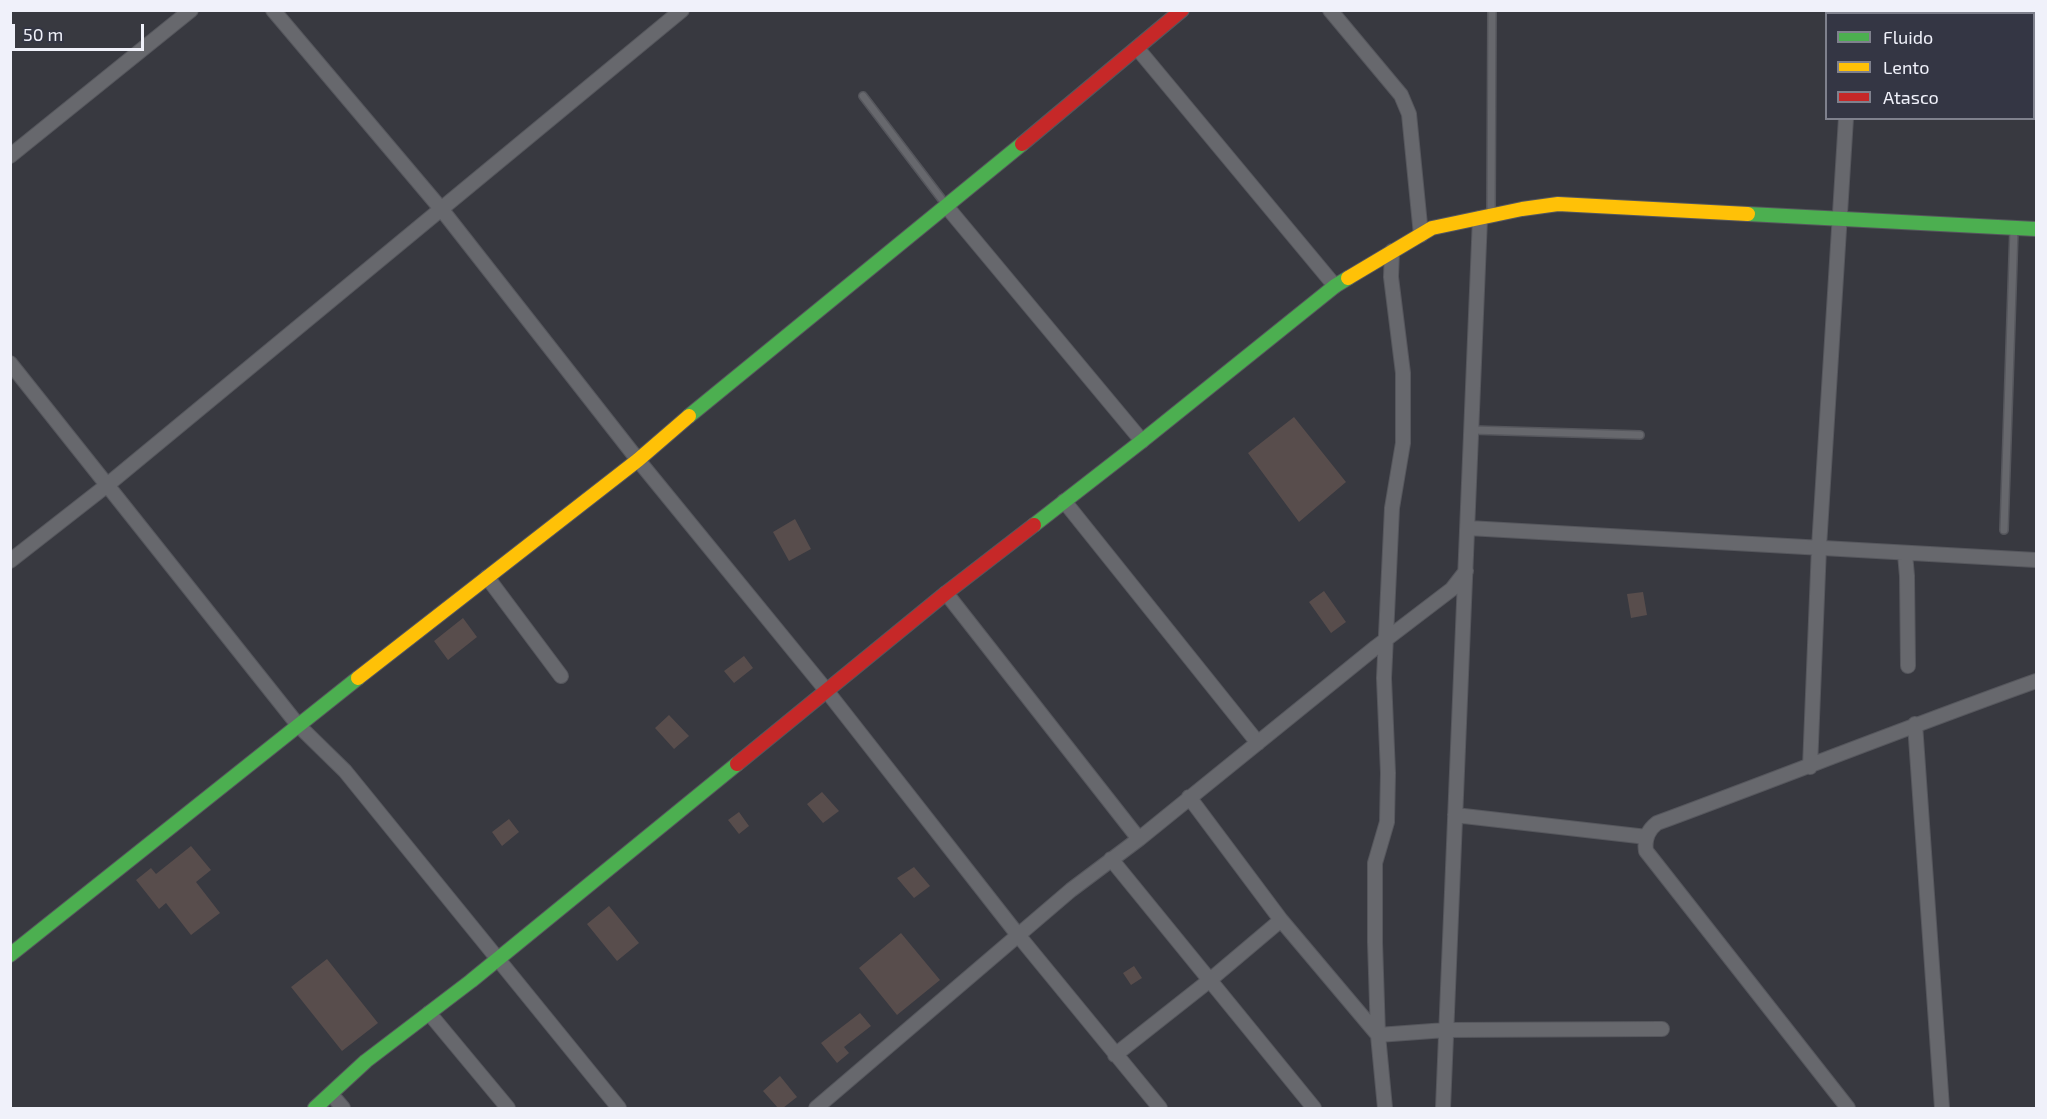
<!DOCTYPE html>
<html>
<head>
<meta charset="utf-8">
<style>
	body { margin:0 }
	#map { position:relative; width:2047px; height:1119px; overflow:hidden; background:#383940; font-family:"Exo 2",sans-serif }
	canvas { display:block }
	.frame { position:absolute; inset:0; border:12px solid #f0f1fa; pointer-events:none }
	.legend { position:absolute; left:1825px; top:12px; width:210px; height:108px; box-sizing:border-box; background:#343644; border:2px solid #7f818d; margin:0; padding:8px 10px; list-style:none; font-size:18px; color:#f0f1fa }
	.legend li { display:flex; align-items:center; gap:12px; height:30px }
	.legend b { width:30px; border:2px solid #7f818d }
	.scale { position:absolute; left:12px; top:24px; width:132px; height:27px; box-sizing:border-box; border:3px solid #f0f1fa; border-top:0; padding-left:8px; font-size:18px; line-height:21px; white-space:nowrap; color:#f0f1fa; -webkit-text-stroke:4px #343644; paint-order:stroke }
</style>
</head>
<body>
<div id="map">
<canvas width="2047" height="1119"></canvas>
<div class="frame"></div>
<ul class="legend">
<li><b style="height:8px;background:#4caf50"></b>Fluido</li>
<li><b style="height:8px;background:#ffc107"></b>Lento</li>
<li><b style="height:8px;background:#c62828"></b>Atasco</li>
</ul>
<div class="scale">50 m</div>
</div>
<script>
const g = document.querySelector('canvas').getContext('2d');
g.lineJoin = 'round';
function fill(path, color) { g.fillStyle = color; g.fill(path, 'evenodd'); }
function trace(path, color, width, dash) { g.strokeStyle = color; g.lineWidth = width; g.lineCap = dash ? 'butt' : 'round'; g.setLineDash(dash || []); g.stroke(path); }
fill(new Path2D(`
	M1294 417 1346 482 1299 522 1248 453Z
	M795 519 811 549 789 561 773 532Z
	M1324 591 1346 622 1331 633 1309 602Z
	M1643 592 1647 615 1631 618 1627 594Z
	M463 618 477 637 448 660 434 641Z
	M744 656 753 668 734 683 724 671Z
	M669 715 689 736 674 749 655 728Z
	M822 792 839 811 823 823 807 804Z
	M739 812 749 826 739 834 728 820Z
	M509 819 519 832 502 846 492 832Z
	M191 846 211 870 196 882 220 913 191 935 166 903 159 909 136 880 151 868 156 874Z
	M914 867 930 886 914 898 897 878Z
	M609 906 639 943 617 961 587 924Z
	M901 933 940 980 897 1015 859 968Z
	M327 959 378 1023 342 1051 291 987Z
	M1134 966 1142 978 1131 985 1123 973Z
	M860 1013 871 1026 844 1047 849 1053 837 1063 821 1043Z
	M780 1076 797 1097 783 1108H778L763 1091Z`), '#584d4c');
const lane = new Path2D(`
	M863 96 947 206
	M1491 213 1492 10
	M1472 430 1640 435
	M2004 530 2014 229`);
const street = new Path2D(`
	M273 10 442 210 638 460 826 690 1018 935 1160 1108
	M1330 10 1401 95 1409 114 1421 235
	M1853 14V10
	M1137 48 1335 286
	M10 156 191 10
	M947 207 1142 441
	M10 363 298 725 345 771 619 1108
	M1064 501 1258 743
	M1468 528 2036 560
	M1905 554 1907 576 1908 666
	M10 561 106 486 682 10
	M487 577 561 676
	M946 593 1139 839
	M1915 724 1942 1108
	M1810 767 1819 547 1846 118
	M1189 797 1281 920 1378 1035 1446 1030 1662 1029
	M1455 815 1647 837
	M1111 859 1314 1108
	M429 1013 508 1108
	M1115 1055 1210 980 1281 920
	M331 1094 343 1108
	M816 1108 1071 890 1139 839 1376 647 1452 589 1466 571
	M1385 1108 1378 1035 1375 942V863L1387 822 1388 773 1384 678 1392 508 1403 443V373L1391 277 1392 251
	M1443 1108 1480 218
	M1848 1108 1646 851C1644 839 1648 830 1657 823 1784 776 1910 726 2036 681`);
const fast = new Path2D(`
	M1748 214 2036 229
	M689 416 1022 144
	M1034 525 1142 441 1335 286 1348 278
	M10 955 358 678
	M315 1108 366 1061 471 981 737 764`);
const slow = new Path2D(`
	M1348 278 1432 228 1522 209 1558 204 1748 214
	M358 678 638 460 689 416`);
const jam = new Path2D(`
	M1022 144 1182 10
	M737 764 946 593 1034 525`);
trace(lane, '#56575d', 10);
trace(street, '#56575d', 16);
trace(fast, '#56575d', 16);
trace(slow, '#56575d', 16);
trace(jam, '#56575d', 16);
trace(lane, '#67686d', 7);
trace(street, '#67686d', 14);
trace(fast, '#4caf50', 14);
trace(slow, '#ffc107', 14);
trace(jam, '#c62828', 14);
</script>
</body>
</html>
